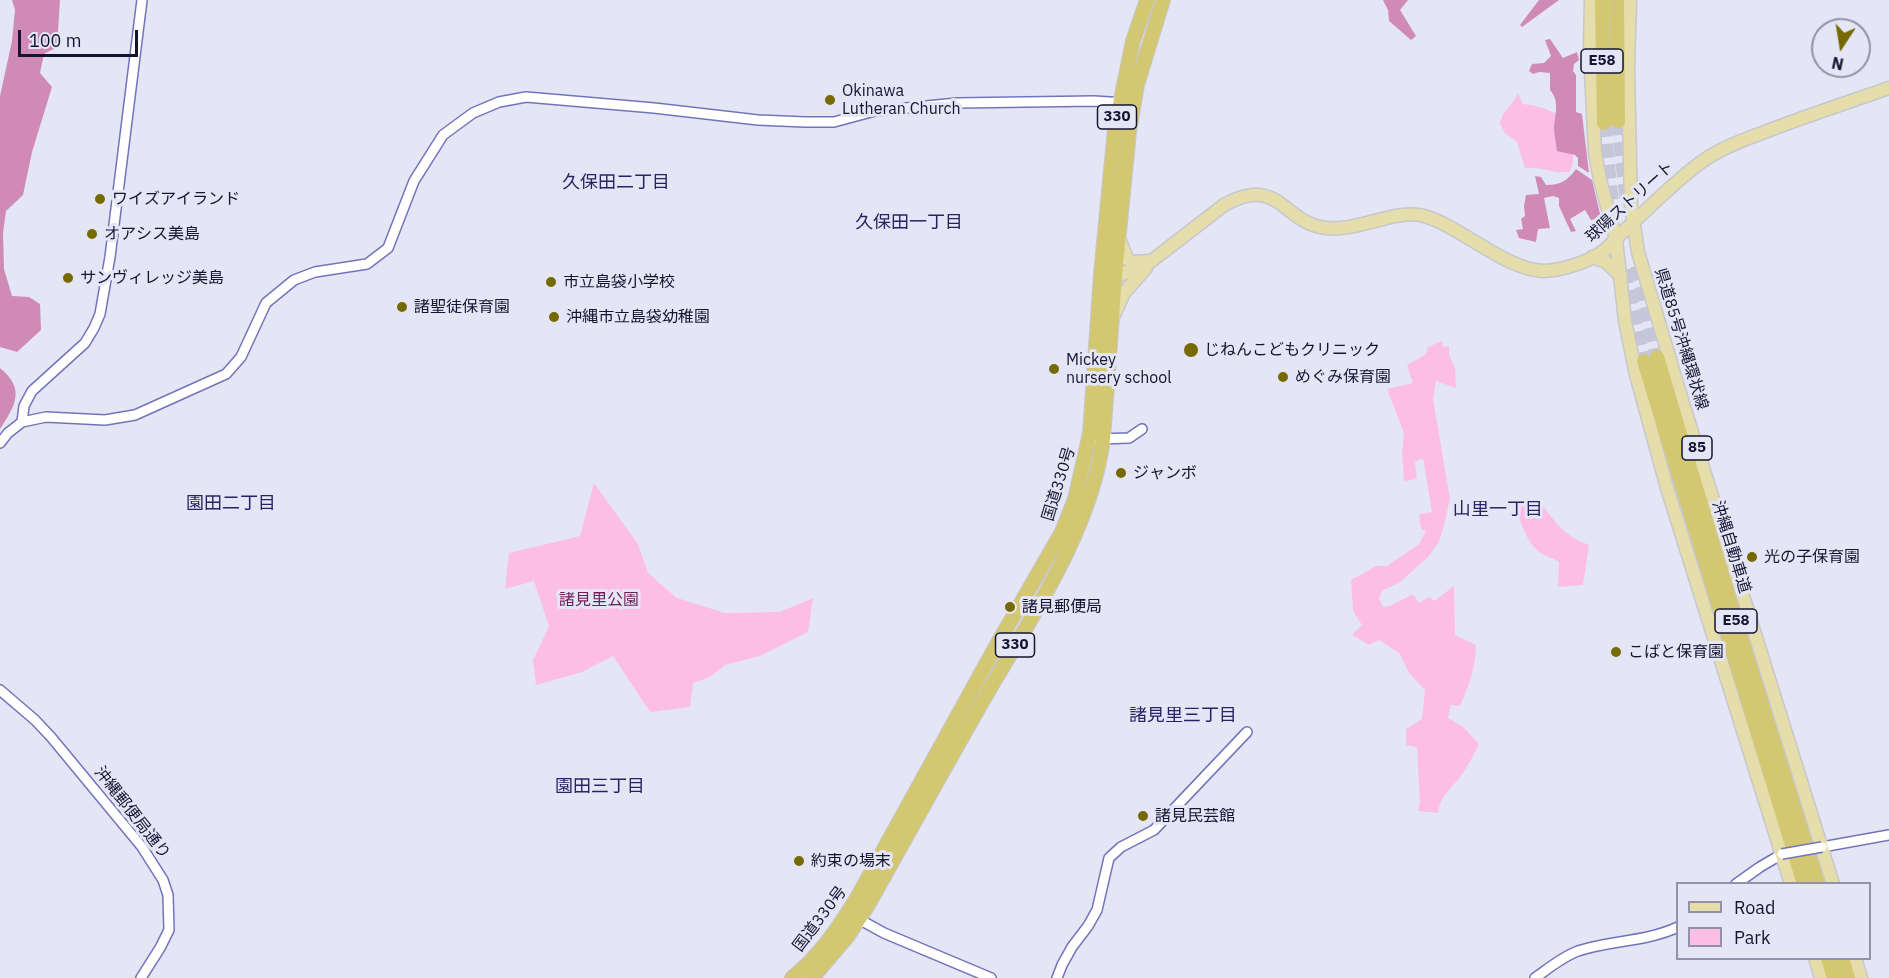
<!DOCTYPE html>
<html>
<head>
<meta charset="utf-8">
<style>
	body { margin:0 }
	#map { position:relative; width:1889px; height:978px; overflow:hidden; background:#e4e6f6; font-family:"IBM Plex Sans",sans-serif }
	canvas { display:block }
	.legend { position:absolute; left:1676px; top:882px; width:195px; height:78px; box-sizing:border-box; background:#e4e6f6; border:2px solid #9192a7; margin:0; padding:8px 10px; list-style:none; font-size:18px; color:#151531 }
	.legend li { display:flex; align-items:center; gap:12px; height:30px }
	.legend b { width:30px; border:2px solid #9192a7 }
	.north { position:absolute; left:1811px; top:18px; width:60px; height:60px; box-sizing:border-box; background:#e4e6f6; border:2px solid #9192a7; border-radius:50%; rotate:192deg; font-size:16px; font-weight:700; line-height:24px; text-align:center; color:#151531 }
	.north::after { content:''; display:block; margin:auto; width:21px; height:27px; background:#766900; clip-path:polygon(50% 0,100% 100%,50% 72%,0 100%) }
	.scale { position:absolute; left:18px; top:30px; width:120px; height:27px; box-sizing:border-box; border:3px solid #151531; border-top:0; padding-left:8px; font-size:18px; line-height:21px; white-space:nowrap; color:#151531; -webkit-text-stroke:4px #e4e6f6; paint-order:stroke }
</style>
</head>
<body>
<div id="map">
<canvas width="1889" height="978"></canvas>
<ul class="legend">
<li><b style="height:8px;background:#e5ddaa"></b>Road</li>
<li><b style="height:16px;background:#fdbee5"></b>Park</li>
</ul>
<div class="north">N</div>
<div class="scale">100 m</div>
</div>
<script>
const g = document.querySelector('canvas').getContext('2d');
g.lineJoin = 'round';
function fill(path, color) { g.fillStyle = color; g.fill(path, 'evenodd'); }
function trace(path, color, width, dash) { g.strokeStyle = color; g.lineWidth = width; g.lineCap = dash ? 'butt' : 'round'; g.setLineDash(dash || []); g.stroke(path); }
function label(font, color, halo, rows, align = 'center') {
  g.font = font + ' "IBM Plex Sans","Noto Sans JP",sans-serif'; g.lineWidth = 6; g.setLineDash([]); g.textBaseline = 'middle'; g.strokeStyle = halo; g.fillStyle = color; for (const [text, x, y, turn = 0] of rows) {
    g.save(); g.translate(x, y); g.rotate((+turn || 0) * Math.PI / 180); g.textAlign = isNaN(turn) ? turn : align; if (halo) g.strokeText(text, 0, 0); g.fillText(text, 0, 0); g.restore();
  }
}
fill(new Path2D(`
	M1518 93 1523 104C1537 106 1553 109 1562 119 1572 130 1578 161 1569 172 1553 174 1541 166 1525 168L1517 142 1505 133 1500 124C1502 110 1512 107 1518 93Z
	M1442 341 1443 347 1449 346V355L1455 368 1456 388 1436 381 1433 399 1450 499 1444 525 1439 542 1428 557 1399 583 1383 590 1379 598 1383 607 1390 606 1413 594 1419 603 1429 597 1434 601 1454 586 1455 635 1476 645C1475 670 1470 683 1460 706L1451 705 1448 718 1462 726 1479 744C1474 754 1469 764 1463 773 1453 788 1440 795 1438 813L1418 811 1420 802 1417 747 1406 745V729L1422 719 1425 690 1409 673 1399 653 1379 640 1369 645 1352 635 1362 625 1353 611 1351 580 1376 566H1387L1419 544 1426 531 1421 529 1419 514 1432 512 1423 458 1415 462 1417 479 1404 481 1402 454 1404 433 1387 389 1413 383 1407 365 1425 355 1428 347Z
	M594 483 638 544 648 573 677 598 725 613 780 612 813 598 808 632 760 656 725 665 710 677 693 683 690 707 650 712 613 656 582 672 536 685 533 660 549 626 534 581 505 589 509 553 580 536Z
	M1538 498C1554 521 1562 535 1589 545L1583 585 1558 587 1559 562C1553 558 1543 556 1538 551 1526 540 1521 524 1517 509Z`), '#fdbee5');
fill(new Path2D(`
	M12 0H60L57 47 44 54 40 73 52 87 32 152 23 195 6 211 3 233 4 269 12 296 29 297 40 304 41 330 17 352 0 347V96L12 41 15 10Z
	M1383 0H1408L1400 10 1416 36 1411 40 1389 21 1388 10Z
	M1539 0H1559L1522 27 1520 25Z
	M1550 39 1563 58 1577 52 1579 60 1574 64 1573 71 1576 75V112L1582 114 1589 173 1578 166V158L1575 155 1557 151C1556 143 1554 135 1554 127 1555 115 1560 101 1550 90V73L1539 72 1533 74 1529 71 1532 64 1544 63 1551 56 1545 40Z
	M1576 169 1592 180 1601 218 1591 220 1585 210 1570 219 1576 231 1571 232 1559 206V198L1553 196 1544 198 1550 228 1538 229 1536 242 1519 238 1516 230 1523 229 1521 219 1525 216 1524 206 1526 195 1539 194 1535 176 1541 177 1546 185C1561 185 1567 181 1576 169Z
	M0 368C26 389 15 406 0 429Z`), '#cf8bb6');
trace(new Path2D(`
	M1618 121 1627 205
	M1604 123 1613 215
	M1637 266 1657 357
	M1624 270 1644 361`), '#c5c7d8', 14, [14, 7]);
const minor = new Path2D(`
	M22 422 46 417 105 420 135 415 226 374 241 357 266 303 294 280 315 272 367 264 388 248 414 181 443 135 473 113 499 102 526 97 654 108 758 120 805 122H834L875 111 957 103 1094 101 1125 103
	M1099 439 1129 438 1142 429
	M0 443 8 433 22 422 24 406 32 391 85 343 94 328 100 314 110 257 142 0
	M0 690 35 720 51 737 142 847 163 880 168 895 169 930 160 948 141 978
	M1822 847 1889 835
	M1736 884 1760 867 1782 854
	M855 917 884 933 991 978
	M1057 978 1062 965 1072 947 1088 926 1097 910 1109 858 1121 847 1154 830 1247 732
	M1535 978C1549 968 1562 957 1578 951 1611 940 1646 942 1678 927`);
const major = new Path2D(`
	M1591 0 1590 51 1595 152 1600 180 1616 239 1625 321 1636 375 1667 488 1791 884
	M1630 0 1628 68 1631 206 1638 252 1681 397 1833 884
	M1119 238 1127 259 1133 262 1149 261
	M1592 257 1606 262 1621 276
	M1101 274H1122L1145 266 1224 205C1280 174 1282 223 1326 228 1357 232 1397 208 1424 216 1460 226 1506 270 1543 271 1559 271 1585 263 1599 254 1609 248 1617 237 1626 229 1650 207 1673 183 1700 163 1720 148 1746 139 1770 130 1809 115 1849 102 1889 88
	M1114 315 1124 293 1146 268
	M1815 958 1821 978
	M1855 958 1861 978`);
const highway = new Path2D(`
	M1602 0 1604 123
	M1617 0 1618 121
	M1657 357 1737 625 1818 884
	M1644 361 1804 884
	M1828 958 1834 978
	M1842 958 1848 978
	M792 978C819 957 839 927 857 898L995 648 1062 532 1075 499 1090 433 1101 274 1115 129 1133 41 1147 0
	M812 978 847 937 868 905C908 834 948 761 989 690 1033 615 1092 527 1103 439L1116 263 1129 132 1137 85 1163 0`);
trace(minor, '#7274bb', 12);
trace(major, '#c7c7ce', 15);
trace(highway, '#c7c7ce', 16);
trace(minor, '#fff', 9);
trace(major, '#e5ddaa', 12);
trace(highway, '#d3c772', 14);
const minorBridge = new Path2D(`
	M1782 854 1822 847`);
trace(minorBridge, '#7274bb', 12, []);
trace(minorBridge, '#fff', 9);
for (const [x, y, r, color] of [
	[830,100,6,"#766900"],
	[100,199,6,"#766900"],
	[92,234,6,"#766900"],
	[68,278,6,"#766900"],
	[551,282,6,"#766900"],
	[402,307,6,"#766900"],
	[554,317,6,"#766900"],
	[1191,350,8,"#766900"],
	[1054,369,6,"#766900"],
	[1283,377,6,"#766900"],
	[1121,473,6,"#766900"],
	[1752,557,6,"#766900"],
	[1010,607,6,"#766900"],
	[1616,652,6,"#766900"],
	[1143,816,6,"#766900"],
	[799,861,6,"#766900"]
]) { const dot = new Path2D(); dot.arc(x, y, r, 0, 2 * Math.PI); g.fillStyle = color; g.fill(dot); trace(dot, '#e4e6f6', 2); }
for (const [x, y, w] of [
	[1602,61,42],
	[1117,117,39],
	[1697,448,30],
	[1736,621,42],
	[1015,645,39]
]) { const box = new Path2D(); box.roundRect(x - w / 2, y - 12, w, 24, 4.5); g.fillStyle = '#e4e6f6'; g.fill(box); trace(box, '#151531', 1.5); }
label('bold 15px', '#151531', null, [
	["E58",1602,61],
	["330",1117,117],
	["85",1697,448],
	["E58",1736,621],
	["330",1015,645]
]);
label('16px', '#151531', '#e4e6f6', [
	["Okinawa",842,91],
	["Lutheran Church",842,109],
	["ワイズアイランド",112,199],
	["オアシス美島",104,234],
	["サンヴィレッジ美島",80,278],
	["市立島袋小学校",563,282],
	["諸聖徒保育園",414,307],
	["沖縄市立島袋幼稚園",566,317],
	["じねんこどもクリニック",1204,350],
	["Mickey",1066,360],
	["nursery school",1066,378],
	["めぐみ保育園",1295,377],
	["ジャンボ",1133,473],
	["光の子保育園",1764,557],
	["諸見郵便局",1022,607],
	["こばと保育園",1628,652],
	["諸見民芸館",1155,816],
	["約束の場末",811,861]
], 'left');
label('16px', '#151531', '#e4e6f6', [
	["球陽ストリート",1630,202,-42],
	["県道85号沖縄環状線",1681,339,73],
	["国道330号",1059,484,-73],
	["沖縄自動車道",1731,547,73],
	["沖縄郵便局通り",132,813,52],
	["国道330号",820,919,-53]
]);
label('16px', '#6f1f58', '#e4e6f6', [
	["諸見里公園",599,600]
]);
label('18px', '#282362', '#e4e6f6', [
	["久保田二丁目",616,183],
	["久保田一丁目",909,223],
	["園田二丁目",231,504],
	["山里一丁目",1498,510],
	["諸見里三丁目",1183,716],
	["園田三丁目",600,787]
]);
</script>
</body>
</html>
